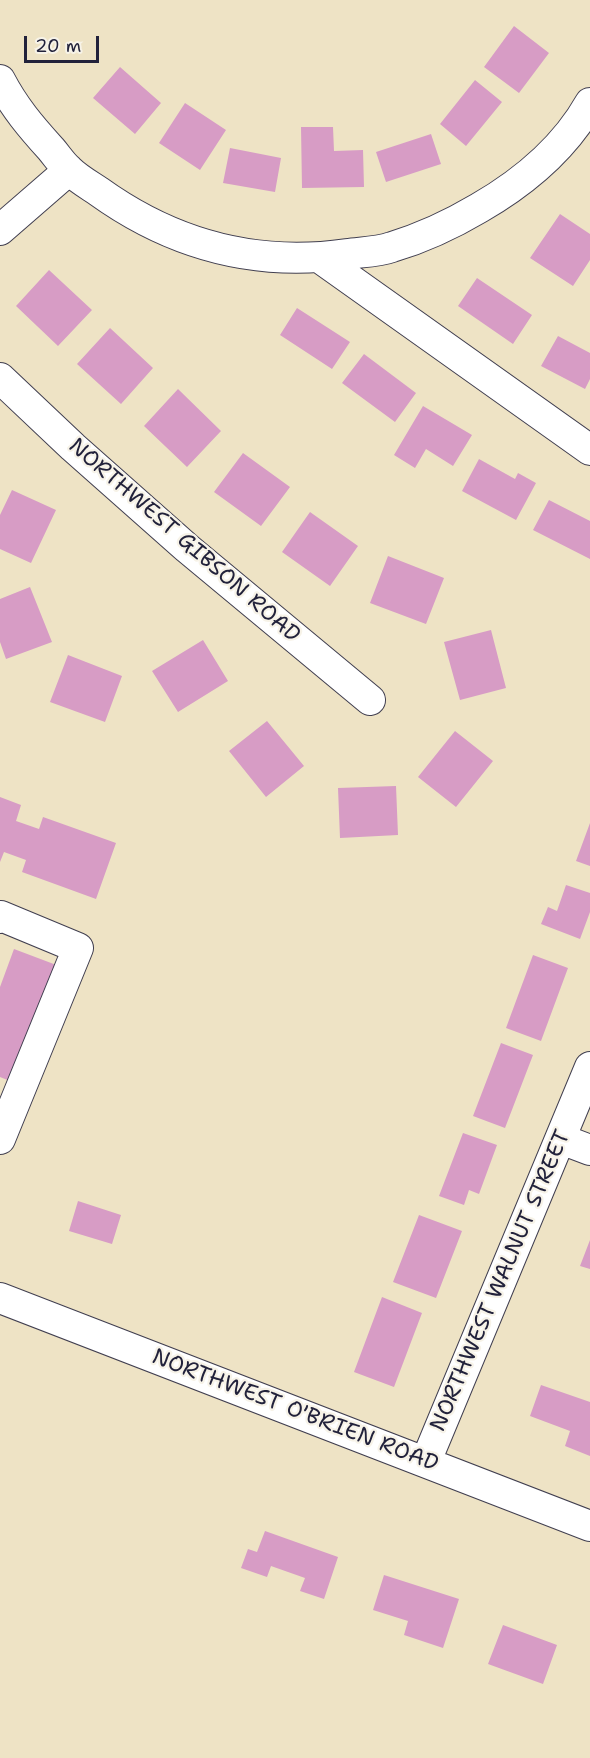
<!DOCTYPE html>
<html>
<head>
<meta charset="utf-8">
<style>
	body { margin:0 }
	#map { position:relative; width:590px; height:1758px; overflow:hidden; background:#eee3c5; font-family:"Shantell Sans",sans-serif }
	canvas { display:block }
	.scale { position:absolute; left:24px; top:36px; width:75px; height:27px; box-sizing:border-box; border:3px solid #22223b; border-top:0; padding-left:8px; font-size:18px; line-height:21px; white-space:nowrap; color:#22223b; -webkit-text-stroke:4px #f7f3e8; paint-order:stroke }
</style>
</head>
<body>
<div id="map">
<canvas width="590" height="1758"></canvas>
<div class="scale">20 m</div>
</div>
<script>
const g = document.querySelector('canvas').getContext('2d');
g.lineJoin = 'round';
function fill(path, color) { g.fillStyle = color; g.fill(path, 'evenodd'); }
function trace(path, color, width, dash) { g.strokeStyle = color; g.lineWidth = width; g.lineCap = dash ? 'butt' : 'round'; g.setLineDash(dash || []); g.stroke(path); }
function label(font, color, halo, rows, align = 'center') {
  g.font = font + ' "Shantell Sans",sans-serif'; g.lineWidth = 4.5; g.setLineDash([]); g.textBaseline = 'middle'; g.strokeStyle = halo; g.fillStyle = color; for (const [text, x, y, turn = 0] of rows) {
    g.save(); g.translate(x, y); g.rotate((+turn || 0) * Math.PI / 180); g.textAlign = isNaN(turn) ? turn : align; if (halo) g.strokeText(text, 0, 0); g.fillText(text, 0, 0); g.restore();
  }
}
fill(new Path2D(`
	M514 26 549 53 519 93 484 67Z
	M120 67 161 103 135 134 93 98Z
	M475 80 502 102 466 146 440 124Z
	M185 103 226 130 200 170 159 143Z
	M301 127H333L334 151 363 150 364 187 302 188Z
	M431 134 441 164 386 182 376 152Z
	M230 148 281 158 275 192 223 183Z
	M560 214 590 234V260L573 286 530 258Z
	M49 270 92 310 58 346 16 306Z
	M477 278 532 315 513 344 458 306Z
	M297 308 350 342 332 369 280 335Z
	M110 328 153 368 121 404 77 364Z
	M558 336 590 353V379L585 389 541 366Z
	M364 354 416 393 395 422 342 383Z
	M178 389 221 431 187 467 144 426Z
	M423 406 472 435 453 466 426 449 415 468 394 455Z
	M243 453 290 487 261 526 214 492Z
	M479 459 515 479 518 473 536 483 516 520 462 491Z
	M12 490 56 510 31 563 0 549V515Z
	M549 500 590 521V559L533 530Z
	M310 512 358 546 330 586 282 552Z
	M388 556 444 578 426 624 370 603Z
	M30 587 52 642 6 659 0 642V599Z
	M491 630 506 688 460 700 444 642Z
	M203 640 228 681 178 712 152 671Z
	M68 655 122 676 105 722 50 702Z
	M267 721 304 766 266 797 229 751Z
	M455 731 493 761 456 807 418 777Z
	M396 786 398 835 340 838 338 788Z
	M0 797 21 805 16 821 39 829 43 817 116 843 96 899 22 872 26 860 4 852 0 862Z
	M590 823V866L576 861Z
	M566 885 590 893V912L580 939 541 924 548 907 557 911Z
	M14 949 59 966 15 1083 0 1077V987Z
	M533 955 568 968 541 1041 506 1028Z
	M501 1043 533 1055 505 1128 473 1116Z
	M463 1133 497 1145 479 1194 469 1190 464 1205 439 1196Z
	M78 1201 121 1215 112 1244 69 1231Z
	M419 1215 462 1231 436 1298 393 1282Z
	M590 1240V1269L580 1266Z
	M382 1297 422 1313 394 1387 354 1372Z
	M541 1385 590 1402V1456L565 1446 570 1431 530 1416Z
	M265 1531 338 1557 324 1599 300 1591 305 1578 271 1566 267 1577 241 1568 248 1549 257 1552Z
	M384 1575 459 1599 443 1648 404 1635 408 1621 373 1610Z
	M503 1625 557 1645 543 1684 488 1664Z`), '#d79cc5');
const minor = new Path2D(`
	M0 80C14 107 31 127 51 149 57 156 62 164 69 170 77 178 89 185 98 191 173 245 257 267 347 254 362 252 378 252 392 247 422 238 452 224 479 208 524 182 564 149 590 103
	M0 230 69 170
	M320 258 590 450
	M0 378 73 447 187 548 370 700
	M0 918 1 916 78 948 0 1139
	M561 1139 590 1150
	M0 1298 590 1526
	M426 1461 590 1067`);
trace(minor, '#413f50', 32);
trace(minor, '#fff', 30);
label('22px', '#22223b', '#f7f3e8', [
	["NORTHWEST GIBSON ROAD",184,541,41],
	["NORTHWEST WALNUT STREET",501,1281,-67],
	["NORTHWEST O'BRIEN ROAD",295,1411,21]
]);
</script>
</body>
</html>
